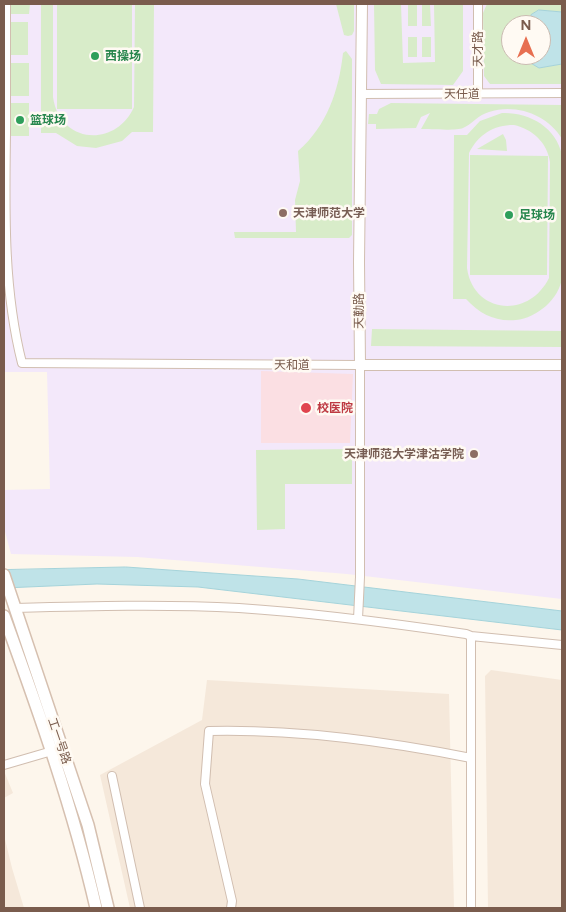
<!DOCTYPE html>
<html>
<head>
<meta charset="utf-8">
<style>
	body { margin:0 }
	#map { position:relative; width:566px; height:912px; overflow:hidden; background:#fdf6ec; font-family:Figtree,sans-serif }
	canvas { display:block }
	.frame { position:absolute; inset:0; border:5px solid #7a5c4d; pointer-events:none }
	.north { position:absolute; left:501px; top:15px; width:50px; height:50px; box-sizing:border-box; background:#fffaf3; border:1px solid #cabbb1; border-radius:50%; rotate:0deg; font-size:14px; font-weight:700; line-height:20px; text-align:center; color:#7a5c4d }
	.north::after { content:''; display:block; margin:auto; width:18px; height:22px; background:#e76f51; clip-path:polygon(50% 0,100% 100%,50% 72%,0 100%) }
</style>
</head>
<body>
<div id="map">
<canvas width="566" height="912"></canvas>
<div class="frame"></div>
<div class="north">N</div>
</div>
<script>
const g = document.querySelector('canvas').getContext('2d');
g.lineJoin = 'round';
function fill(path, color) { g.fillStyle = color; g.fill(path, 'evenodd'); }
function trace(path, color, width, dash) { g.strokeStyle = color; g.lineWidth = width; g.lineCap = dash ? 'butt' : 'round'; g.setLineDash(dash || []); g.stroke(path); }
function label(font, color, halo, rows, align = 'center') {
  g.font = font + ' Figtree,"Noto Sans SC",sans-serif'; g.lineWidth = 5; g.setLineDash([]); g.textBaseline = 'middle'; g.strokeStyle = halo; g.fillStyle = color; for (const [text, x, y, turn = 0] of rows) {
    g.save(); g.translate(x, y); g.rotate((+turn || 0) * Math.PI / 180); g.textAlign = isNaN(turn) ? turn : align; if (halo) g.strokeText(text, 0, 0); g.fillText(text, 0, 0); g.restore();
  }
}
fill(new Path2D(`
	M491 670 562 680V908H488L485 676Z
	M207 680 449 694 454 908H130L100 775 202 720Z
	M4 771 13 793 4 798Z
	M4 835 12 868 24 908H4Z`), '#f5e8da');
fill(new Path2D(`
	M4 4H562V599L347 574 137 557 11 554 4 528V490L50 489 47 372H4ZM511 25H541V55H511Z`), '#f3e8fa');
fill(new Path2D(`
	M261 371 353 374 350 443H261Z`), '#fbdfe3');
fill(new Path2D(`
	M9 4H30L29 14H9Z
	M41 4H53V97C59 143 115 149 134 107L135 4H154L153 132H132L122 141 96 148 77 146 56 133H41Z
	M57 4H132V109H57Z
	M336 4H354V31L352 35 348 36 344 35Z
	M374 4H401L403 63 435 62 434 4H463V71L453 85 381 84 375 70Z
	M487 4H562V12L539 10 531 15 529 25H511V55H528L539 68 562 64V84H490L484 76 483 13Z
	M408 5H417V26H408Z
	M422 5H430L431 26H422Z
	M10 22H28V55H10Z
	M408 37H417V57H408Z
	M422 37H431V57H422Z
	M346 51 352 59V235L349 238H235L234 232H296L295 200 300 181 298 151C327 126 339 90 343 53Z
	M11 63H29V96H11Z
	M11 103H29V136H11Z
	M391 103 562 105V139C548 115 516 103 489 112 478 115 471 125 463 128 457 131 429 129 421 129L430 113 421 117 416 128 376 129V124H368L369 114H377L379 109Z
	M502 113C529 112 556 127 562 155 562 183 562 211 562 240 562 252 564 266 562 278 559 299 537 318 516 320 495 322 480 314 466 299H453L454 135H467L480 121ZM514 125C532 129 547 142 550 162L549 278C528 320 473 313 467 268L469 153C478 135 493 125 514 125Z
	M503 134 506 140 507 151 477 149Z
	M470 155 548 156 547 275H470Z
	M372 329 562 331V347L371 346Z
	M352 449V484H285V529L257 530 256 450Z`), '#d8ecc9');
const water = new Path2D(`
	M539 10 562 12V64L539 68 529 62 528 55H541V25H529L531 15Z
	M126 567 298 579 562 611V630L198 587 97 584 4 588V570Z`);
fill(water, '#bfe3e8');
trace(water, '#a5d3da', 1);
const minor = new Path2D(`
	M6 4C6 47 6 90 6 133 5 210 3 288 22 363L360 365V577L358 619
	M478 93V4
	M362 94 562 93
	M15 608C90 606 165 604 239 608 316 613 391 623 466 634L471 636 562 645
	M471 636V908
	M4 765 52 751
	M112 776 140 908
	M231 908 232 901 205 784 209 731C296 729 385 741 471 758`);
const tertiary = new Path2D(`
	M362 4 359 262 360 365H562`);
const secondary = new Path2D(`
	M4 575 88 825 108 908
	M4 616C39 712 73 808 96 908`);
trace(minor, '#d1beb0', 10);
trace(tertiary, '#d1beb0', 12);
trace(secondary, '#d6c0b0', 14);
trace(minor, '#fff', 8);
trace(tertiary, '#fff', 10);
trace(secondary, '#fff', 11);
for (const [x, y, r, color] of [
	[95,56,5,"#2e9e5b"],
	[20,120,5,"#2e9e5b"],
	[283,213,5,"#8d6e63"],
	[509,215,5,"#2e9e5b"],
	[306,408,6,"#e0444e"],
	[474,454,5,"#8d6e63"]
]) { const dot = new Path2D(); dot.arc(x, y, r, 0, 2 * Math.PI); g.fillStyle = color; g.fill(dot); trace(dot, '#fffaf3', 2); }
label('12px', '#7a5c4d', '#fffaf3', [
	["天才路",478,49,-90],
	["天任道",462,94],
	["天勤路",359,311,-90],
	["天和道",292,365],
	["工一号路",59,741,71]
]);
label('bold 12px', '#27864d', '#fffaf3', [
	["西操场",105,56],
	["篮球场",30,120],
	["足球场",519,215]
], 'left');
label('bold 12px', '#785e54', '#fffaf3', [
	["天津师范大学",293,213],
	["天津师范大学津沽学院",464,454,"right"]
], 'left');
label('bold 12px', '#be3a42', '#fffaf3', [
	["校医院",317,408]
], 'left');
</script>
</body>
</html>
